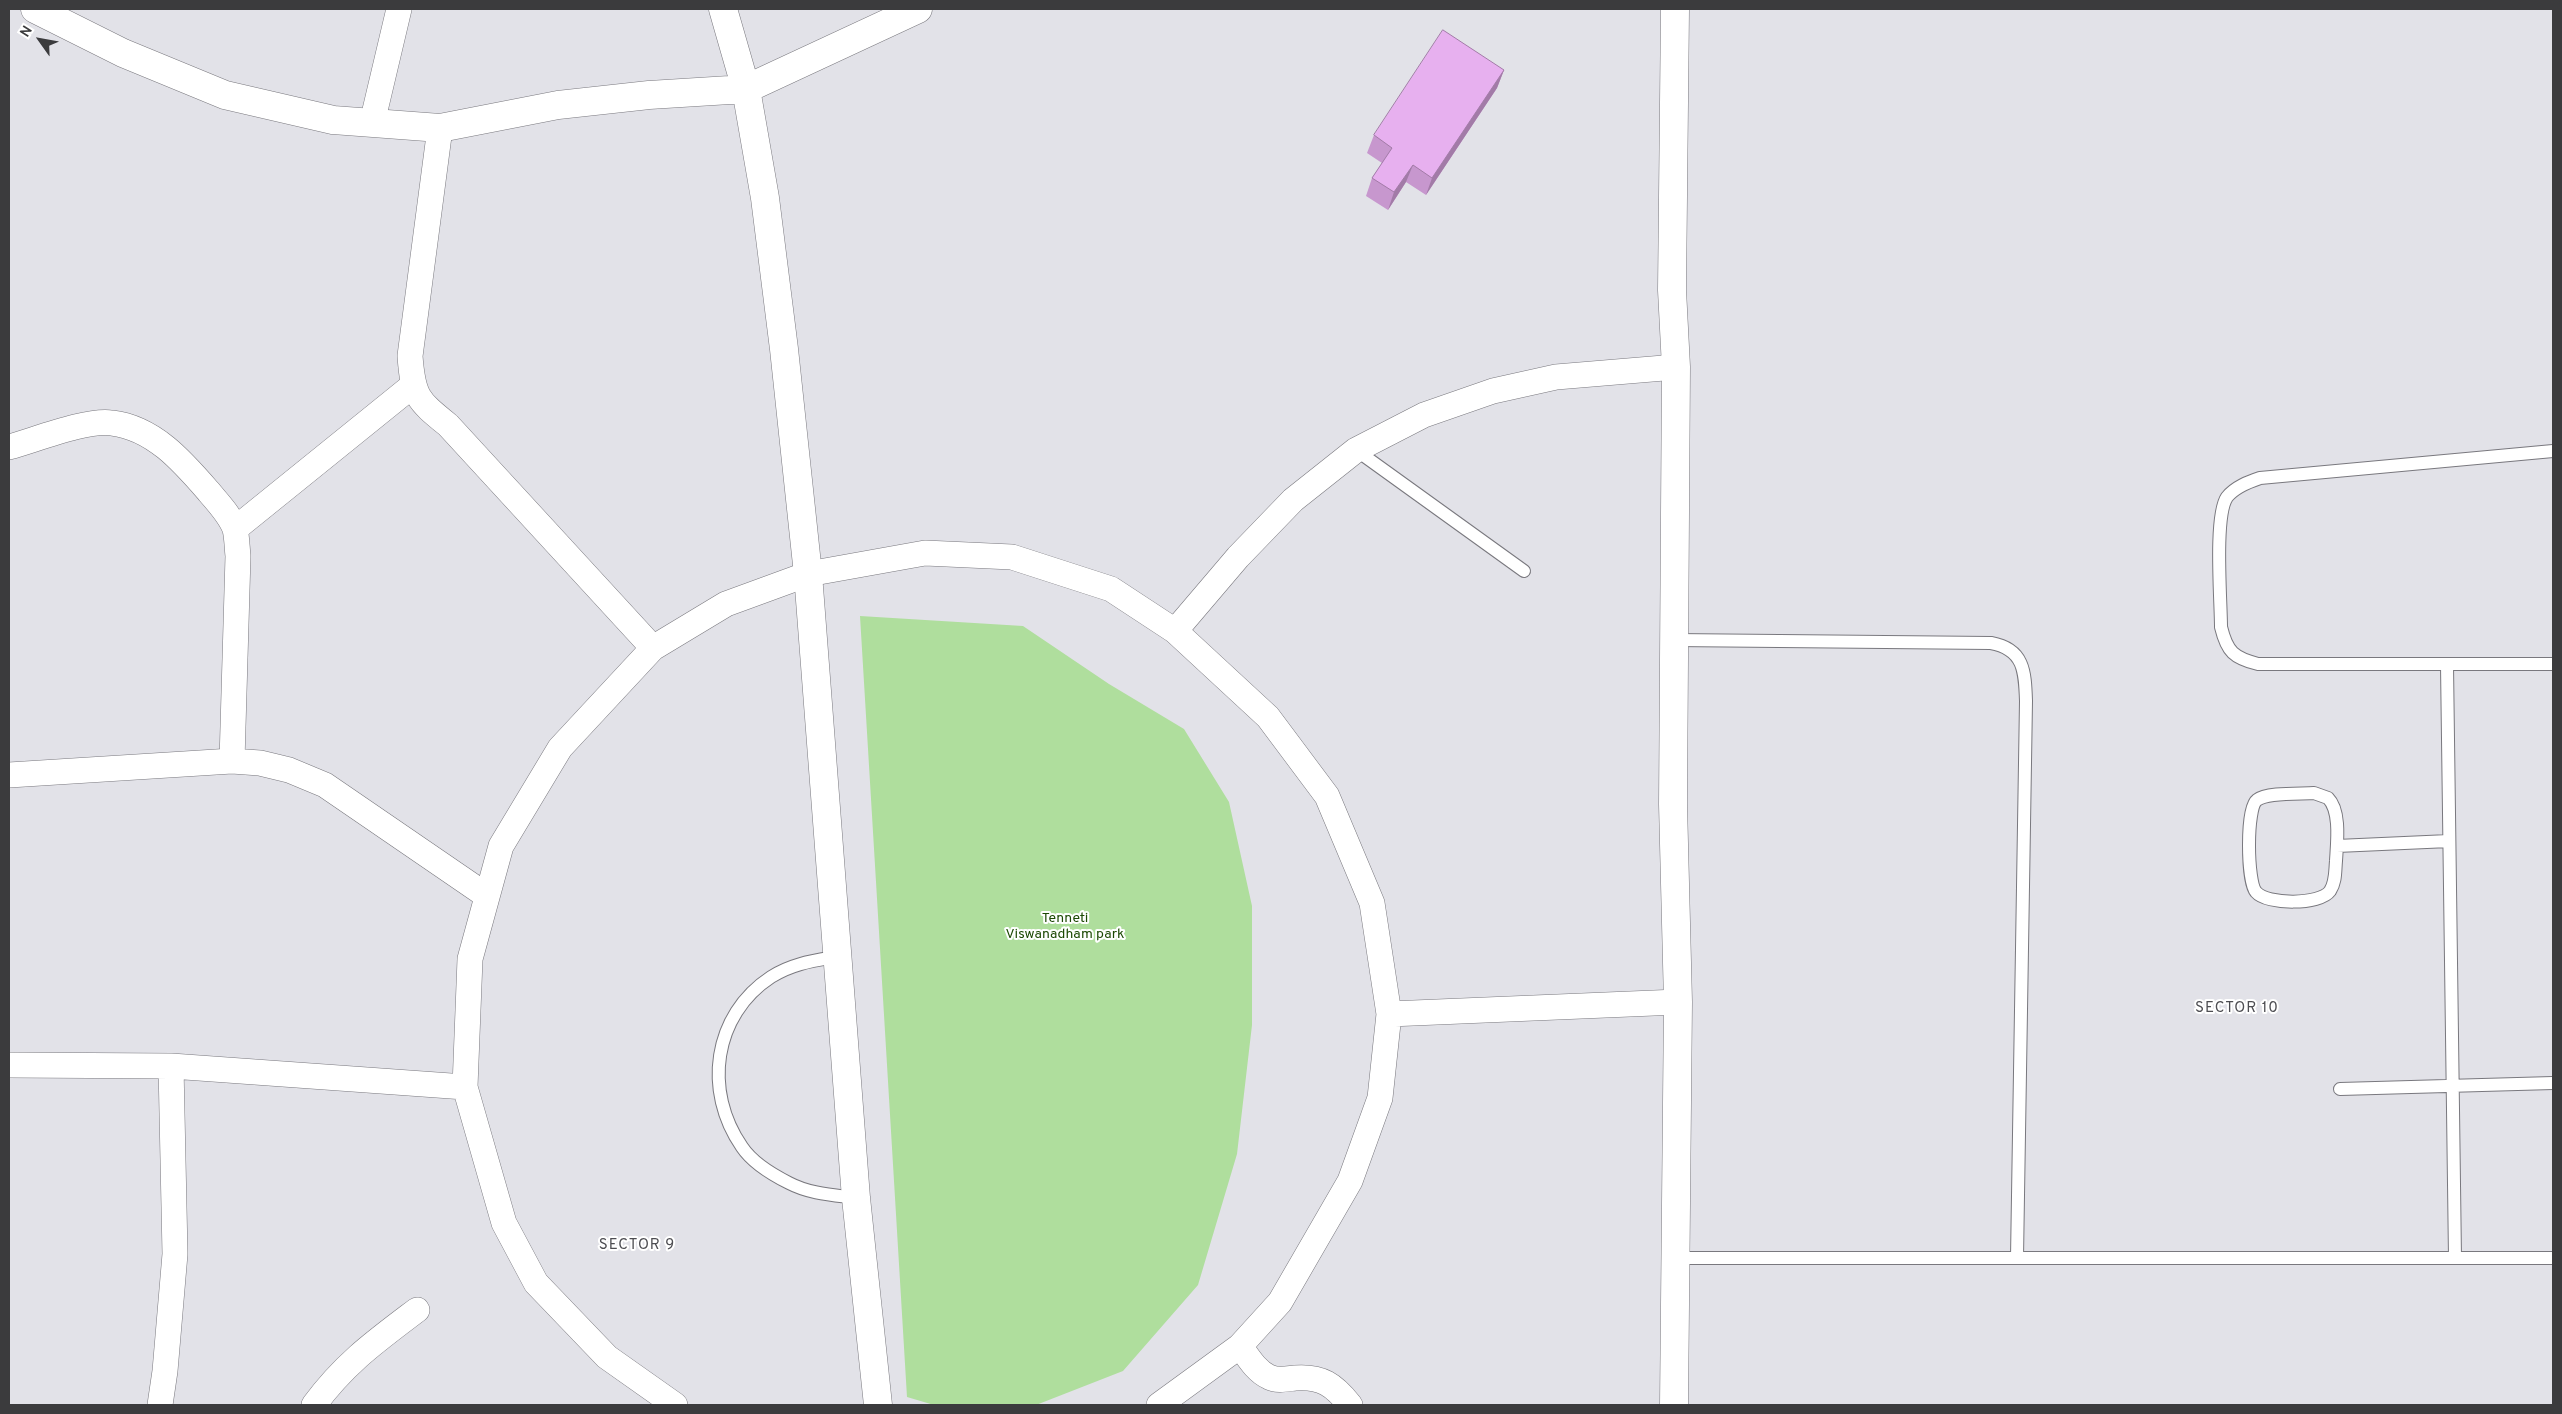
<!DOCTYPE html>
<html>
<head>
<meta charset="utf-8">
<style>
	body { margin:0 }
	#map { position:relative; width:2562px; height:1414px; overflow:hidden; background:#e2e2e8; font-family:Overpass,sans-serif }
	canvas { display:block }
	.frame { position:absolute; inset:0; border:10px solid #3b3b3d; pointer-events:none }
	.north { position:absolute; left:15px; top:15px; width:50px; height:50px; -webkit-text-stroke:4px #fff; paint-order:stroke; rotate:302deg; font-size:14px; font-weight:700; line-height:20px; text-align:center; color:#3b3b3d }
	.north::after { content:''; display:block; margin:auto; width:18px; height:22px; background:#3b3b3d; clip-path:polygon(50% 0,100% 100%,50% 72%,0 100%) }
</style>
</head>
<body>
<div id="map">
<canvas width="2562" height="1414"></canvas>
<div class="frame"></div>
<div class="north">N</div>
</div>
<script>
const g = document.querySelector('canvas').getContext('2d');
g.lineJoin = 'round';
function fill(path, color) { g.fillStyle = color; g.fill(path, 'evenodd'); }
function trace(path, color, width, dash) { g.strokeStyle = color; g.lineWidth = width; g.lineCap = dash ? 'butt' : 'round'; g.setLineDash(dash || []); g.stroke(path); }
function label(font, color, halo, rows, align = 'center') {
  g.font = font + ' Overpass,sans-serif'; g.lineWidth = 4; g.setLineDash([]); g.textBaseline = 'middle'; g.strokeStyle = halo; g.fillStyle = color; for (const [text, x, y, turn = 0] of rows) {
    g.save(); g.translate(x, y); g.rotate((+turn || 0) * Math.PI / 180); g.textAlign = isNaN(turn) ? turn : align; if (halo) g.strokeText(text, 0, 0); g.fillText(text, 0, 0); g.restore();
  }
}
fill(new Path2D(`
	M860 616 1023 626 1109 684 1184 729 1229 802 1252 906V1025L1237 1154 1198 1285 1123 1371 1036 1405H934L907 1397Z`), '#afde9d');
const service = new Path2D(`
	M1356 450 1524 571
	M2553 451 2260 478C2248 482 2235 487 2227 497 2214 516 2221 601 2221 627 2227 652 2234 658 2258 664H2553
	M1673 640 1991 643C2024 649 2025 671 2026 701L2017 1257
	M2447 665 2455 1258
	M2314 793 2328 798C2341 811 2337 843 2336 861 2335 871 2336 882 2330 891 2320 905 2267 905 2256 892 2247 882 2246 808 2257 800 2267 792 2301 794 2314 793Z
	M2337 846 2449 841
	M835 957C812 961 791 964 771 977 713 1015 703 1091 742 1147 752 1162 773 1175 789 1183 810 1194 833 1195 856 1198
	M2340 1089 2553 1083
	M1674 1258H2553`);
const minor = new Path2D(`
	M372 123 399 9
	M440 128 410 356C413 396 417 400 448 425L653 648
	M9 447C35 440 87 419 112 423 154 428 183 462 209 492 218 503 230 515 235 529 237 537 237 547 238 556L232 761
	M235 529 412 386
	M1175 631 1238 557 1293 500 1356 450 1424 415 1493 391 1556 377 1676 367
	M9 775 232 761 260 763 289 770 325 785 487 896
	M1389 1014 1678 1002
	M9 1065 171 1066 465 1087
	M1240 1346C1248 1357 1256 1371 1269 1377 1277 1381 1286 1379 1295 1378 1322 1376 1334 1385 1350 1405
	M160 1405 165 1371 175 1254 171 1066
	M314 1405C345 1363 376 1341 417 1310
	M675 1405 607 1357 536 1283 504 1223 465 1087 470 959 501 846 560 748 653 648 726 604 808 574 925 553 1012 557 1111 589 1175 631 1268 717 1327 796 1372 903 1389 1014 1380 1098 1350 1181 1280 1302 1240 1346 1159 1405`);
const tertiary = new Path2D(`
	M35 9 123 53 225 95 333 120 440 128 558 105 649 95 746 89 918 9
	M723 9 746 89 765 198 784 349 808 574 856 1198 878 1405
	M1674 1405 1678 1002 1673 804 1676 367 1672 290 1675 9`);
trace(service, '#79787e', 14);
trace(minor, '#79787e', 26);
trace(tertiary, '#79787e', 29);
trace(service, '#fff', 12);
trace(minor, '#fff', 25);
trace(tertiary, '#fff', 28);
fill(new Path2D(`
	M1504 70 1497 88 1426 195 1406 182 1388 210 1366 196 1372 178 1382 163 1367 153 1374 135Z`), '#c797ce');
fill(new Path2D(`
	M1504 70 1497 88 1426 195 1432 178Z
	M1413 165 1406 182 1388 210 1394 192Z`), '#a27ba7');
const building = new Path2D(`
	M1443 30 1504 70 1432 178 1413 165 1394 192 1372 178 1392 148 1374 135Z`);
fill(building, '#e7b0ef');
trace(building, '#a27ba7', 1);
label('14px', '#1c4903', '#fff', [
	["Tenneti",1065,919],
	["Viswanadham park",1065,935]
]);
g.letterSpacing = '1px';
label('15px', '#4d4d52', '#fff', [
	["SECTOR 10",2237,1009],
	["SECTOR 9",637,1246]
]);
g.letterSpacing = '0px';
</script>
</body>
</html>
